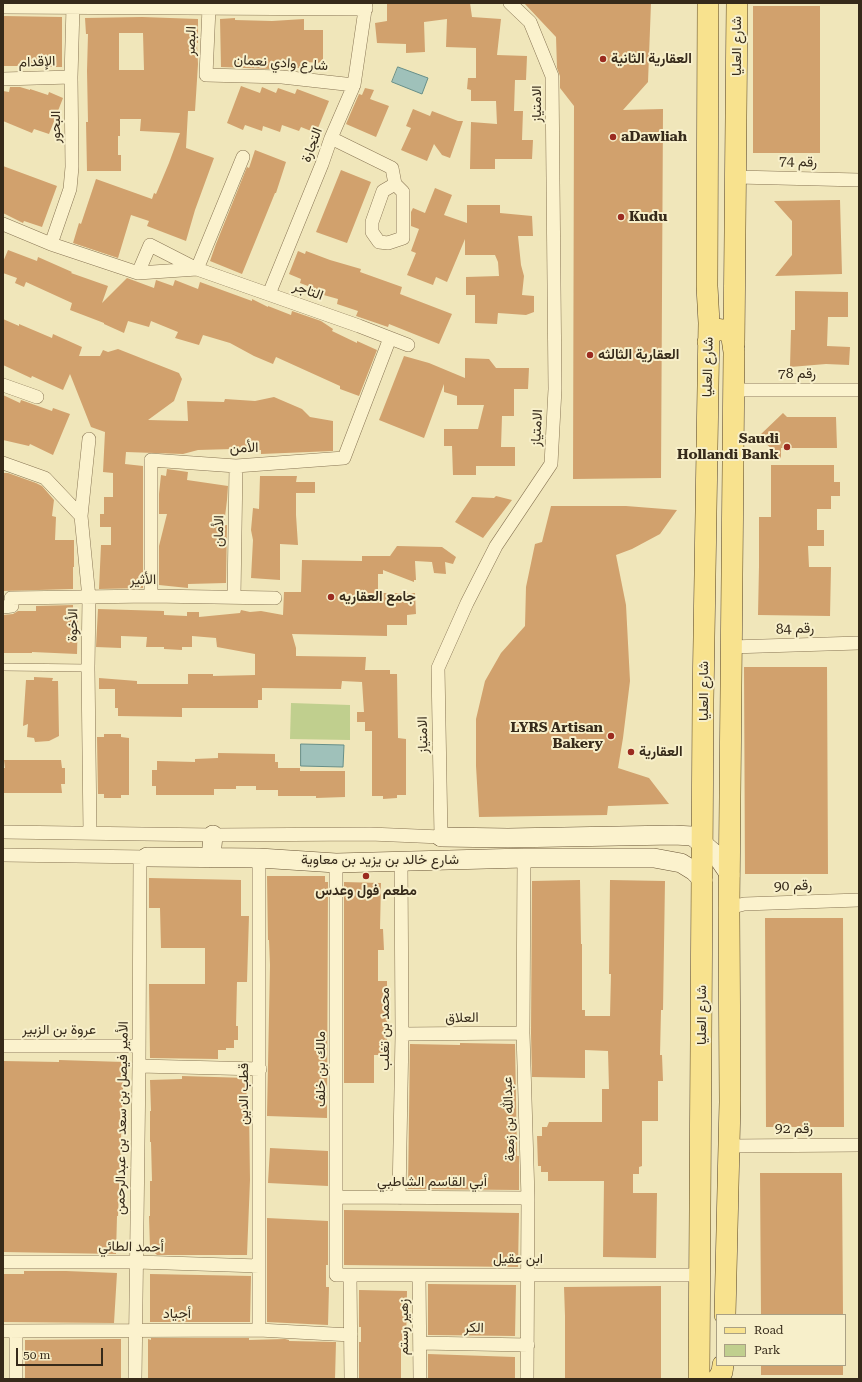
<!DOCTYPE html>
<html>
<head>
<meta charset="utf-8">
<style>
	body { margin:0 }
	#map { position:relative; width:862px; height:1382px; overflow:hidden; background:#f0e6ba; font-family:"Roboto Serif",serif }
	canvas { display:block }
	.frame { position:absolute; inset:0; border:4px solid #362a1a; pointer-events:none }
	.legend { position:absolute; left:716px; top:1314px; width:130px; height:52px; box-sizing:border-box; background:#f7efca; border:1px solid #aaa084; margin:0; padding:5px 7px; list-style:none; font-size:12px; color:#362a1a }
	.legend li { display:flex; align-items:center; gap:8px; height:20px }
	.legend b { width:20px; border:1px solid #aaa084 }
	.scale { position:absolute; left:16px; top:1348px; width:87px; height:18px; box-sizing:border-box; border:2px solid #362a1a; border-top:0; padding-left:5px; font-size:12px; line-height:14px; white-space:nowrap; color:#362a1a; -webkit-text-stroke:3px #f7efca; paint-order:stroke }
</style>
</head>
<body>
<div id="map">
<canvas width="862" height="1382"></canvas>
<div class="frame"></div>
<ul class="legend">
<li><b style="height:5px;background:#f8e28e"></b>Road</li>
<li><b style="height:11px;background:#c0cf8e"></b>Park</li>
</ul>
<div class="scale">50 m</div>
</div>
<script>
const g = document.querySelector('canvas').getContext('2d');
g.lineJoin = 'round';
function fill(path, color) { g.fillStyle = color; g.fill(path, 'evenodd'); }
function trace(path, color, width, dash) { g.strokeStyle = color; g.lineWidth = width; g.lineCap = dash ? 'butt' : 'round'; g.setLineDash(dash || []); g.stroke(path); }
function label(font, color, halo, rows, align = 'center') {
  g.font = font + ' "Roboto Serif",Vazirmatn,serif'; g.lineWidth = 4; g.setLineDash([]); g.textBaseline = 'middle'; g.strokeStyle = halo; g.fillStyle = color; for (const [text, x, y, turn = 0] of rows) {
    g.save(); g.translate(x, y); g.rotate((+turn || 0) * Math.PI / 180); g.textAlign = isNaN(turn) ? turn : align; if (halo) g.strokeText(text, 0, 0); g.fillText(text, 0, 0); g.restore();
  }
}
fill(new Path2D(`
	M291 703 350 705V740L290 739Z`), '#c0cf8e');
const water = new Path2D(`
	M398 67 428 78 422 94 392 82Z
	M301 744 344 745 343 767 301 766Z`);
fill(water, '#9fc1ba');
trace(water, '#668e88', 1);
fill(new Path2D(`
	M387 3H470L472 17 501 19 497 55 527 56 526 80H515L514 111H523L522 140H533L532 159H495V169H470L471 122 497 124 496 101H471V90L467 89 468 78H476V48L446 47 447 19 424 22 425 52 406 53V44L377 43 375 23 387 21Z
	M524 3H651L648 82 623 110 663 109 661 478 573 479 574 106 560 88V76L557 68 556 37Z
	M753 6H820V153H753Z
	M3 16 62 17V67H37V66H3Z
	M142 17 198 19V43H197L198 64 195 111H188L186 148 214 158 195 210 186 241 147 226 149 221 131 215 118 258 73 243 79 223 81 224 96 179 152 199 154 193 156 194 169 163 180 133 140 131 141 119H120V136H118V155H121V171H87L86 122H88L87 71 88 34H86L85 18ZM119 33H143L144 70H119Z
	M235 18V20L272 21 304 19V30H323V63L304 62V68H290V65H270V69L221 67 220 19Z
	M241 86 260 93 262 87 276 93 278 88 295 94 297 89 329 101 316 133 301 127 299 131 282 125 280 132 263 126 262 131 245 125 243 130 227 123Z
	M10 87H20L30 90V89L48 95 49 92 63 98 49 134 34 129 32 133 3 121V91L9 92Z
	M365 88 374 90 370 99 389 106 376 137 346 124 359 94 362 95Z
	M413 109 430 116 432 111 458 121H463L450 158 442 155 434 144 427 161 401 150 411 128 406 126Z
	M255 150 286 162 276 193H275L242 274 210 261 216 244 247 167 249 168Z
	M3 166 57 186 42 227 24 221 23 223 3 213Z
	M341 170 371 182 347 243 316 232Z
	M435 188 452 195 444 215 467 223V205H500V213L532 216 533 236H518L521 265 524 276 522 295 534 296V312L526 315 498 313 497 324 475 323V295H466V277L499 276 498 262 495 255H465V239L447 282 436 277 433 285 407 275 416 253 411 251 419 229 411 226V212L413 208 425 213Z
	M840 200 842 274 775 276 792 255V221L774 201Z
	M8 250 37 261 38 257 72 272 71 273 108 286 102 303 127 278 154 288 156 280 173 286 175 280 198 289 200 282 252 301V299L268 307V306L291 315 292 311 321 321 333 329 332 331 357 343V341L377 350 359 396 340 389V386L276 357 273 364 254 356 230 343 203 335 199 345 175 338 178 332 151 321 149 327 128 321 124 333 104 324V323L70 310 72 303 26 282 24 287 15 283 17 278 3 273V262Z
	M298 251 305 254 306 251 330 260 361 269 360 272 402 287 400 294 452 314 439 344 389 324 388 327 356 316 358 311 337 304 338 299 320 294 321 291 300 283 301 279 289 274Z
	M795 291 848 292V317H828L827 346 850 347 849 365 826 364 790 367 791 330H795Z
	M3 319 19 326V324L52 338 53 334 82 347 79 356H100L103 350 108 352 118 349 179 373 182 379 174 401 148 420 188 421 187 401 224 402 225 399 255 401 274 397 302 409 310 417 333 421V451L261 454V450H246L233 449 198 450 183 454 126 452 125 464 143 466V588L99 589 101 545H111V527H100V514H104V497H113V473L103 472 105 432 91 427 70 374 63 390 32 376 31 378 3 365Z
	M404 356 429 363 465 378V358L489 359 496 368H529L528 389H514V416H502L501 447H515V466H476V475H453L452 446H444V429H478L484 405H457V396L444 392V384L424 438 379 420Z
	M3 395 20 403 21 400 52 411 53 408 70 414 53 455 30 444 29 446 3 440Z
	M783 413 787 417H836L837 448H781V459L759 436Z
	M771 465H834V482H840V496H831V509H817V530H824V546H808L809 567H831L830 616 758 615 759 566V517H771Z
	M167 469 188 472 187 480 228 486 227 500 224 525H227L226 583 188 584V588L159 585V546L167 514H159V494L161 475 166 476Z
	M3 473H8L36 483 42 486 54 500 52 516 56 517 55 540H74V567H73V589L3 591Z
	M260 476H297L296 482H315V493H296V515L298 545 280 544V580L251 578 253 540 251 530 253 508 259 509Z
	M496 496 512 500 483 538 455 522 472 497 494 498Z
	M551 506H626L677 510 660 534 632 549 616 555 626 605 630 681 623 738 618 768 649 778 669 804 608 806 607 815 479 817 476 766V719L485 681 501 653 525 626 526 587 535 544 542 542Z
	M397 546 442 547 456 557 453 564 445 562 446 574 434 573 432 562 415 561 416 580H414V582L383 570V574H378V593H415L416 614 407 615V625H387V636L292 634 296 648V656L366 657 365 670H390V674H397L398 738 406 739V795H397V798L383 799V796H372V731H365V722H357V712H364L362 682 342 681 341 689 262 688V700H258V708H182V717L118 716V708H115V689H99V678L137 681V684H188V674H213V676L255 675V654L217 647 216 638 192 636V647H182V650L164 649V647H146L147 637 121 636V648L96 647 98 609 164 611V615L187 616V612H199V617L240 613 241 610 250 612 261 611 283 615 284 592H301L302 560 362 561V556H390Z
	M73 605V609H78L77 654 32 652V653H3V615L13 614 18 611H36V606Z
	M744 667H827L828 874H745Z
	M34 677 53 678 52 681H58L59 736 49 741 35 742 34 738 27 737 28 724 23 726 26 680H34Z
	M104 734H121V737L129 738V795H121V798H104V794H98L97 737H104Z
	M218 753 275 754V762H278V768H300V771H345V797L316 798V796H278V790H256V786H236V789H214V795H156V786H152V770H157V761L195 762V759L218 758Z
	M4 760H61L62 768H65V784H61L62 793H4L3 768H5Z
	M267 876H325V882H328L327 1118 267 1116 270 965 269 940H268Z
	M149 878 241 880V916H249L247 982H237L236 1026H238V1040H234V1048H226V1050H218V1059L150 1058 149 984H205V948H161L160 908H149Z
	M580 880 581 944H582V1010H585V1016H610L611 974H609L610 880 665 881 663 1010H661L660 1055H662L663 1081H658V1121H642V1166L639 1167V1174H633V1193H657L656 1258 603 1257 604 1181H548V1172H541V1166H538L537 1136H542V1127H547L549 1122H602V1089H609L608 1051 585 1050V1078L532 1077 531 1033 532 881Z
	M344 882 381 883 380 929H383L384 950H378V981H387V1055H374V1083H344Z
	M765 918H843L844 1127H766Z
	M460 1043 515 1044 517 1156H519V1190L408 1189 410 1044 460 1045Z
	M59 1060 124 1062 118 1216H117L116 1254 3 1252V1061L59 1062Z
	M182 1076 247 1078 246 1109H249L250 1180 247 1255H157L150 1248 149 1216H150V1181H152L151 1142H150V1111H151L150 1080 182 1079Z
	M270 1148 328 1151V1186L268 1183Z
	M760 1173H842L843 1315H761Z
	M344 1210 519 1213 518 1267 344 1265Z
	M267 1218 328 1221V1265H326V1287H329L328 1325 267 1322Z
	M24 1271H66L117 1273 114 1323 3 1322V1274H24Z
	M150 1274 251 1276 250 1322H150Z
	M428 1284 516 1285 515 1336 428 1335Z
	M661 1286V1379H565V1316L564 1287Z
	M359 1290 407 1291 406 1349H401V1379H359V1342H361V1327H359Z
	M151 1338H249V1340L285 1339 289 1340V1341L336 1342 335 1379H148V1339L151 1340Z
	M114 1339H121V1379H25V1340Z
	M428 1354 515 1357V1379H428Z
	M761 1365H843V1375H761Z`), '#d1a16d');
const service = new Path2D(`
	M3 667 88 668`);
const minor = new Path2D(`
	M3 7 366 9
	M209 8 206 75 282 77 354 85
	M3 79 71 77
	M331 138 392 168 395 184 403 192V238L388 243 379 242 372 232V222L383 191 395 184
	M737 177 859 180
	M3 224 51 244 138 273 197 269 359 326 408 345
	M51 244 70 189 72 167 71 77 73 7
	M138 273 150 245 197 269 243 157
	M269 294 322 164 331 138 354 85 366 3
	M3 385 37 397
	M735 390H859
	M3 463 45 478 81 516 89 598 88 668 90 833
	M81 516 89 439
	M151 596V460L236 466 344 458 390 338
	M234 597 236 466
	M3 607 12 606 11 598 151 596 275 598
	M731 647 859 643
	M3 832 213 835 370 834 441 837 438 668 467 603 496 546 551 464 555 389 552 76 530 22 510 3
	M3 855 147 857
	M524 858 523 1033 528 1198 527 1379
	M336 863V1275H700
	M729 908 744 904 859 900
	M402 1034 523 1033
	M3 1046H139
	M139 1066 260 1069
	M729 1146 859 1145
	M337 1197 528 1198
	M399 1198 402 1034 401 861
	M3 1262H137L259 1266
	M350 1275 351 1379
	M419 1275 420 1379
	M259 1330V858
	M3 1331 259 1330 351 1335
	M16 1331V1379
	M420 1343 528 1345
	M135 1379 139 1066 140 857`);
const secondary = new Path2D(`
	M441 837 508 838 674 835 692 836 703 844 717 856 730 875
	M147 857 259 858 336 863 524 858H654L681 863 694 871 703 880
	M211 858 213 835`);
const primary = new Path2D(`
	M708 342 711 333 715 329 729 331 732 338 734 352 729 908 730 1102 725 1315
	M734 345 737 3
	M699 1379 703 700 709 323 707 286 708 3
	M718 1379 722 1372 723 1365`);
trace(service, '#887554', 8);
trace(minor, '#887554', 14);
trace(secondary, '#6a5637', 20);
trace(primary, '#554229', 22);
trace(service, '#fbf2cd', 7);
trace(minor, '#fbf2cd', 13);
trace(secondary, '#fbf2cd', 19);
trace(primary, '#f8e28e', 21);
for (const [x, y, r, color] of [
	[603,59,4,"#9b2b20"],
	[613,137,4,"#9b2b20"],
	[621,217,4,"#9b2b20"],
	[590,355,4,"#9b2b20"],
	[787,447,4,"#9b2b20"],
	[331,597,4,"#9b2b20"],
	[611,736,4,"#9b2b20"],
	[631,752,4,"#9b2b20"],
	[366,876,4,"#9b2b20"]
]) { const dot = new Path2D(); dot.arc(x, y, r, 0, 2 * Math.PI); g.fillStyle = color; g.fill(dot); trace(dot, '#f7efca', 1.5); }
label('14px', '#362a1a', '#f7efca', [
	["البصر",191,41,-88],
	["شارع العليا",737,46,-90],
	["الإقدام",37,62,-2],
	["شارع وادي نعمان",281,63,4],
	["الامتياز",537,104,-90],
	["البحور",56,127,-90],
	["التجارة",312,145,-69],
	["رقم 74",798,162,2],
	["التاجر",308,291,20],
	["شارع العليا",708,367,-89],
	["رقم 78",797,374],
	["الامتياز",537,428,-87],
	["الأمن",244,448,-1],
	["الأمان",219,531,-89],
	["الأثير",143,580,-1],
	["الأخوة",73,625,-89],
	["رقم 84",795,629,-2],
	["شارع العليا",704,691,-90],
	["الامتياز",423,735,-91],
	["شارع خالد بن يزيد بن معاوية",380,860],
	["رقم 90",793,886,-2],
	["شارع العليا",702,1015,-90],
	["العلاق",462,1018,-1],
	["محمد بن تغلب",385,1029,-90],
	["عروة بن الزبير",59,1030],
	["مالك بن خلف",321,1069,-90],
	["قطب الدين",244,1094,-90],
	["الأمير فيصل بن سعد بن عبدالرحمن",122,1118,-89],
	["عبدالله بن زمعة",509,1119,-92],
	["رقم 92",794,1129],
	["أبي القاسم الشاطبي",432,1182],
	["أحمد الطائي",131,1247,1],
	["ابن عقيل",518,1259],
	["أجياد",177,1314],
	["زهير رستم",404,1327,-90],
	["الكر",474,1328,1]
]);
label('bold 14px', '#362a1a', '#f7efca', [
	["العقارية الثانية",611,59],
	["aDawliah",621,137],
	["Kudu",629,217],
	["العقارية الثالثه",598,355],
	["Saudi",779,439,"right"],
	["Hollandi Bank",779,455,"right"],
	["جامع العقاريه",339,597],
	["LYRS Artisan",603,728,"right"],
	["Bakery",603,744,"right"],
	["العقارية",639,752],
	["مطعم فول وعدس",366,891,"center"]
], 'left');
</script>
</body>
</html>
